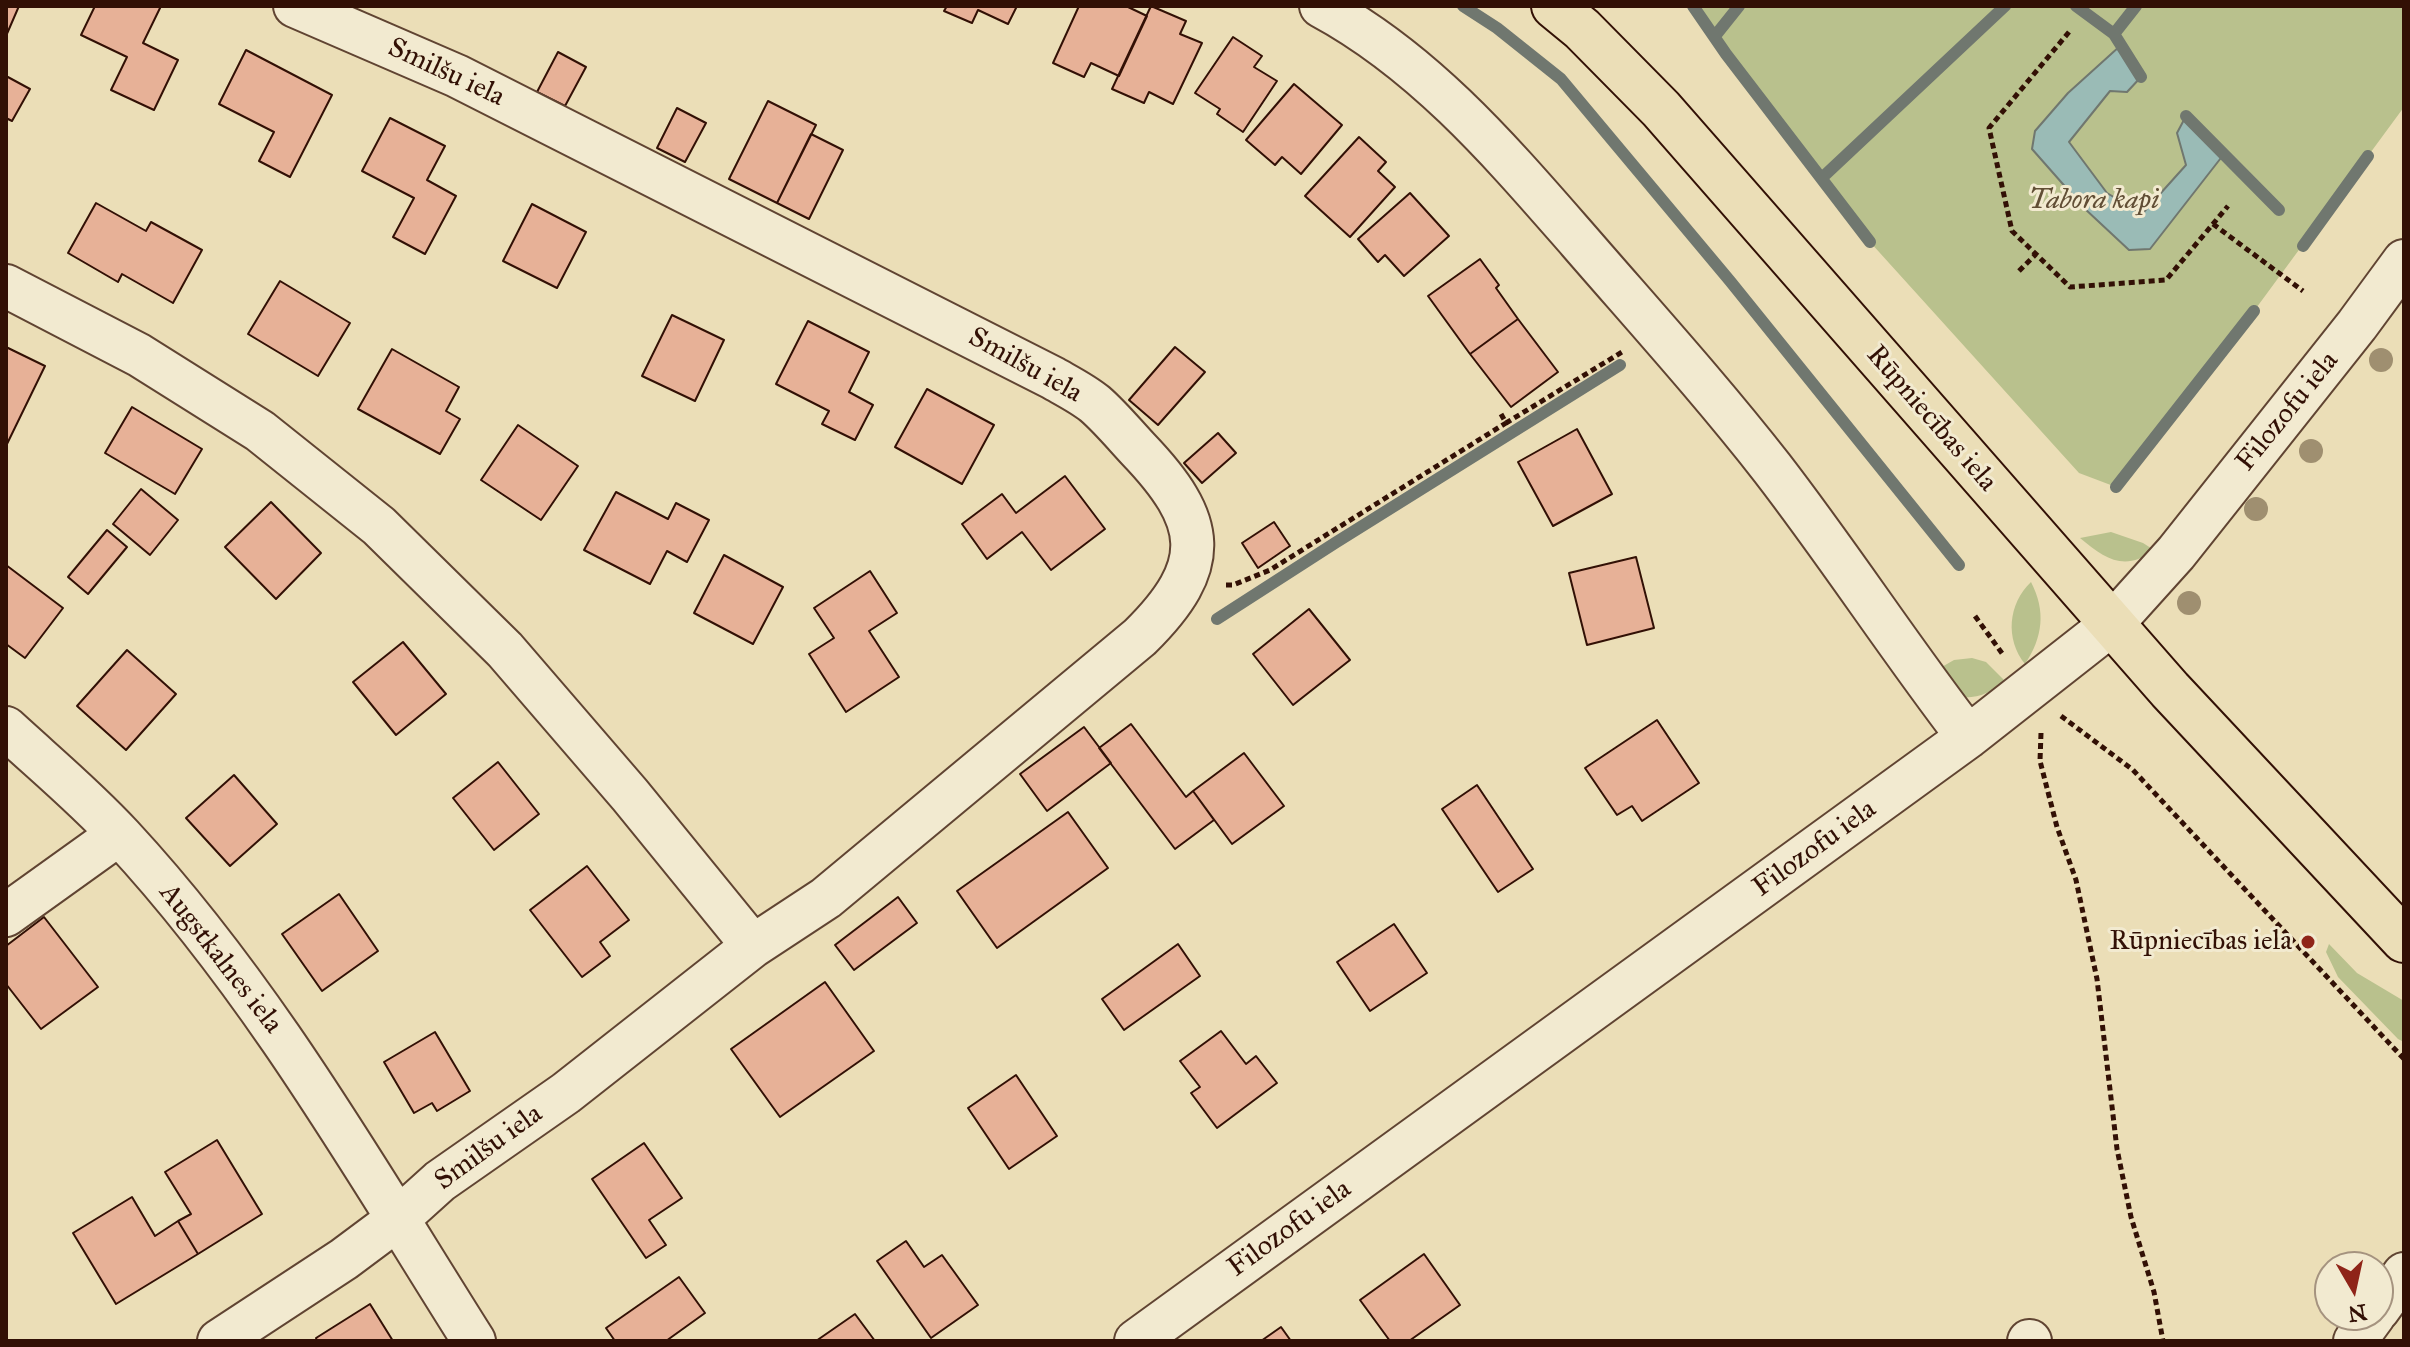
<!DOCTYPE html>
<html>
<head>
<meta charset="utf-8">
<style>
	body { margin:0 }
	#map { position:relative; width:2410px; height:1347px; overflow:hidden; background:#ebdeb7; font-family:"IM FELL Great Primer",serif }
	canvas { display:block }
	.frame { position:absolute; inset:0; border:8px solid #321005; pointer-events:none }
	.north { position:absolute; left:2314px; top:1251px; width:80px; height:80px; box-sizing:border-box; background:#f2ead0; border:2px solid #a5937f; border-radius:50%; rotate:171deg; font-size:22px; font-weight:700; line-height:32px; text-align:center; color:#321005 }
	.north::after { content:''; display:block; margin:auto; width:28px; height:36px; background:#8f2418; clip-path:polygon(50% 0,100% 100%,50% 72%,0 100%) }
</style>
</head>
<body>
<div id="map">
<canvas width="2410" height="1347"></canvas>
<div class="frame"></div>
<div class="north">N</div>
</div>
<script>
const g = document.querySelector('canvas').getContext('2d');
g.lineJoin = 'round';
function fill(path, color) { g.fillStyle = color; g.fill(path, 'evenodd'); }
function trace(path, color, width, dash) { g.strokeStyle = color; g.lineWidth = width; g.lineCap = dash ? 'butt' : 'round'; g.setLineDash(dash || []); g.stroke(path); }
function label(font, color, halo, rows, align = 'center') {
  g.font = font + ' "IM FELL Great Primer",serif'; g.lineWidth = 6; g.setLineDash([]); g.textBaseline = 'middle'; g.strokeStyle = halo; g.fillStyle = color; for (const [text, x, y, turn = 0] of rows) {
    g.save(); g.translate(x, y); g.rotate((+turn || 0) * Math.PI / 180); g.textAlign = isNaN(turn) ? turn : align; if (halo) g.strokeText(text, 0, 0); g.fillText(text, 0, 0); g.restore();
  }
}
fill(new Path2D(`
	M1693 6H2404V107L2254 311 2116 487 2079 473 1870 242 1726 54Z
	M2111 532 2143 543 2154 550C2125 572 2105 559 2080 538Z
	M2031 582C2046 611 2043 637 2025 664 2005 639 2008 604 2031 582Z
	M1972 658 1986 662 2005 681C1990 693 1978 699 1959 697L1940 668 1954 660Z
	M2329 944 2357 973 2404 1001V1042L2398 1039 2338 977 2326 952Z`), '#b9c18d');
const water = new Path2D(`
	M2120 46 2141 77 2127 92 2110 91 2069 142 2107 193 2142 214 2186 165 2177 133 2186 116 2224 154 2150 249 2129 250 2084 208 2032 149 2035 131 2068 93Z`);
fill(water, '#9abbb6');
trace(water, '#70776f', 2);
trace(new Path2D(`
	M1463 6 1497 28 1561 79 1730 281 1959 565
	M1693 6 1726 54 1870 242
	M2076 6 2114 34 2141 77
	M2114 34 2136 6
	M1715 36 1739 6
	M2186 116 2279 210
	M1825 175 2005 6
	M2303 246 2368 156
	M2116 487 2254 311
	M1217 619 1335 543 1620 365`), '#70776f', 12);
const building = new Path2D(`
	M6 6H19L6 36Z
	M95 6H161L143 43 178 60 154 110 111 90 127 57 81 35Z
	M947 6H1017L1008 24 978 10 972 23 944 11Z
	M1079 6H1126L1147 16 1119 76 1091 63 1084 77 1053 63Z
	M1151 6 1186 21 1180 34 1202 43 1173 104 1149 92 1144 103 1112 89Z
	M1233 37 1262 56 1254 67 1277 81 1243 132 1217 114 1220 109 1195 93Z
	M246 50 332 95 290 177 259 161 274 132 219 104Z
	M558 52 586 67 565 106 537 92Z
	M6 76 30 89 12 121 6 118Z
	M1294 84 1342 125 1301 174 1282 157 1275 165 1246 140Z
	M768 101 816 125 777 203 729 179Z
	M677 108 706 123 685 162 657 148Z
	M390 118 445 146 427 180 456 196 425 254 393 237 414 198 362 171Z
	M811 134 843 150 809 219 777 203Z
	M1359 137 1386 162 1378 171 1395 187 1350 237 1305 196Z
	M1410 193 1449 236 1404 276 1385 255 1378 262 1358 239Z
	M96 203 146 231 151 222 202 250 173 303 122 274 118 282 68 253Z
	M532 204 586 232 557 288 503 261Z
	M1480 259 1499 285 1496 288 1518 319 1470 354 1428 296Z
	M280 281 350 323 318 376 248 334Z
	M672 315 724 340 695 401 642 376Z
	M1518 319 1558 372 1511 407 1470 354Z
	M808 321 869 352 849 392 873 405 855 440 822 424 829 411 776 384Z
	M6 347 45 366 6 446Z
	M1175 347 1205 372 1158 425 1129 400Z
	M392 349 459 387 446 411 460 419 440 454 358 409Z
	M927 389 994 425 962 484 895 447Z
	M132 407 202 449 175 494 105 453Z
	M518 425 578 466 541 520 481 480Z
	M1577 429 1612 494 1553 526 1518 462Z
	M1218 433 1236 453 1202 483 1184 463Z
	M1065 476 1105 529 1051 570 1022 532 987 559 962 524 1002 494 1016 513Z
	M141 489 178 520 150 555 113 524Z
	M616 492 668 519 676 503 709 520 687 562 667 551 650 584 584 550Z
	M271 502 321 553 276 599 225 547Z
	M1274 522 1290 546 1258 568 1242 543Z
	M107 530 127 547 88 594 68 577Z
	M724 555 783 587 753 644 694 613Z
	M1636 557 1654 628 1587 645 1569 573Z
	M6 565 63 608 25 658 6 644Z
	M870 571 897 613 869 631 899 677 846 712 809 654 834 638 814 608Z
	M1309 609 1350 660 1293 705 1253 654Z
	M403 642 446 694 396 735 353 682Z
	M127 650 176 694 126 750 77 706Z
	M1657 720 1699 783 1642 821 1632 806 1617 815 1585 768Z
	M1131 724 1186 797 1193 791 1214 820 1175 849 1099 748Z
	M1084 727 1111 763 1047 811 1020 774Z
	M1244 753 1284 806 1232 844 1193 791Z
	M498 762 539 814 494 850 453 798Z
	M234 775 277 824 230 866 186 818Z
	M1477 785 1533 869 1498 892 1442 809Z
	M1068 812 1108 868 997 948 957 891Z
	M587 866 629 920 600 942 610 956 582 977 530 910Z
	M339 894 378 951 322 991 282 934Z
	M898 897 917 923 854 970 835 945Z
	M44 917 98 987 41 1029 6 984V946Z
	M1394 924 1427 973 1370 1011 1337 962Z
	M1178 944 1200 976 1124 1030 1102 999Z
	M825 982 874 1051 780 1117 731 1049Z
	M1221 1031 1246 1064 1256 1056 1277 1083 1217 1128 1191 1093 1200 1087 1180 1061Z
	M435 1032 470 1091 437 1111 432 1103 414 1113 384 1062Z
	M1016 1075 1057 1136 1009 1169 968 1108Z
	M217 1140 262 1214 198 1254 178 1221 191 1214 165 1172Z
	M644 1143 682 1198 649 1220 666 1245 646 1258 592 1179Z
	M132 1197 155 1236 178 1221 198 1254 116 1304 73 1233Z
	M906 1241 924 1267 942 1255 978 1305 931 1338 877 1261Z
	M1424 1254 1460 1305 1409 1341H1390L1360 1300Z
	M679 1277 705 1313 666 1341H615L606 1328Z
	M370 1304 393 1341H317L316 1338Z
	M855 1314 875 1341H816Z
	M1281 1327 1291 1341H1261Z`);
fill(building, '#e7b197');
trace(building, '#321005', 2);
const minor = new Path2D(`
	M1321 6C1425 62 1502 153 1579 241 1644 316 1711 390 1772 468 1840 556 1900 649 1968 737
	M6 286 139 355 260 431 379 526 505 650 630 795 753 946
	M6 728C44 763 85 797 121 836 262 988 364 1167 474 1341
	M6 915 119 834
	M2378 1310 2404 1274
	M219 1341 344 1259 399 1218 440 1181 566 1093 753 946 826 898 1140 637C1213 565 1207 521 1138 449 1124 434 1110 417 1095 404 1083 394 1067 386 1053 378L457 76 295 6
	M1136 1341 1968 737 2112 624 2176 553 2357 325 2404 261
	M2029 1341H2030
	M2355 1341 2374 1315`);
const major = new Path2D(`
	M1554 6 1582 29 1661 109 2170 690 2404 940`);
trace(minor, '#604432', 46);
trace(major, '#321005', 48);
trace(new Path2D(`
	M2069 32 1989 128 2012 231 2070 287 2166 280 2228 206
	M2213 224 2303 291
	M2019 271 2036 254
	M1501 414 1506 423 1622 352
	M1226 585H1233L1270 570 1506 423
	M1975 616 2004 656
	M2061 716 2133 770 2404 1059
	M2041 733 2040 761 2057 827 2076 880 2097 979 2117 1149 2131 1217 2154 1292 2163 1341`), '#321005', 5, [6, 4]);
trace(minor, '#f2ead0', 42);
trace(major, '#ebdeb7', 44);
g.fillStyle = '#9f8f70';
for (const [x, y] of [
	[2381,360],
	[2311,451],
	[2256,509],
	[2189,603]
]) { g.beginPath(); g.arc(x, y, 12, 0, 2 * Math.PI); g.fill(); }
for (const [x, y, r, color] of [
	[2308,942,8,"#8f2418"]
]) { const dot = new Path2D(); dot.arc(x, y, r, 0, 2 * Math.PI); g.fillStyle = color; g.fill(dot); trace(dot, '#f2ead0', 3); }
label('28px', '#321005', '#f2ead0', [
	["Smilšu iela",446,73,25],
	["Smilšu iela",1025,366,29],
	["Filozofu iela",2288,412,-51],
	["Rūpniecības iela",1931,419,49],
	["Filozofu iela",1815,849,-36],
	["Augstkalnes iela",220,959,52],
	["Smilšu iela",489,1148,-36],
	["Filozofu iela",1290,1229,-36]
]);
label('italic 28px', '#614e35', '#f2ead0', [
	["Tabora kapi",2094,201]
]);
label('28px', '#321005', '#f2ead0', [
	["Rūpniecības iela",2292,942]
], 'right');
</script>
</body>
</html>
